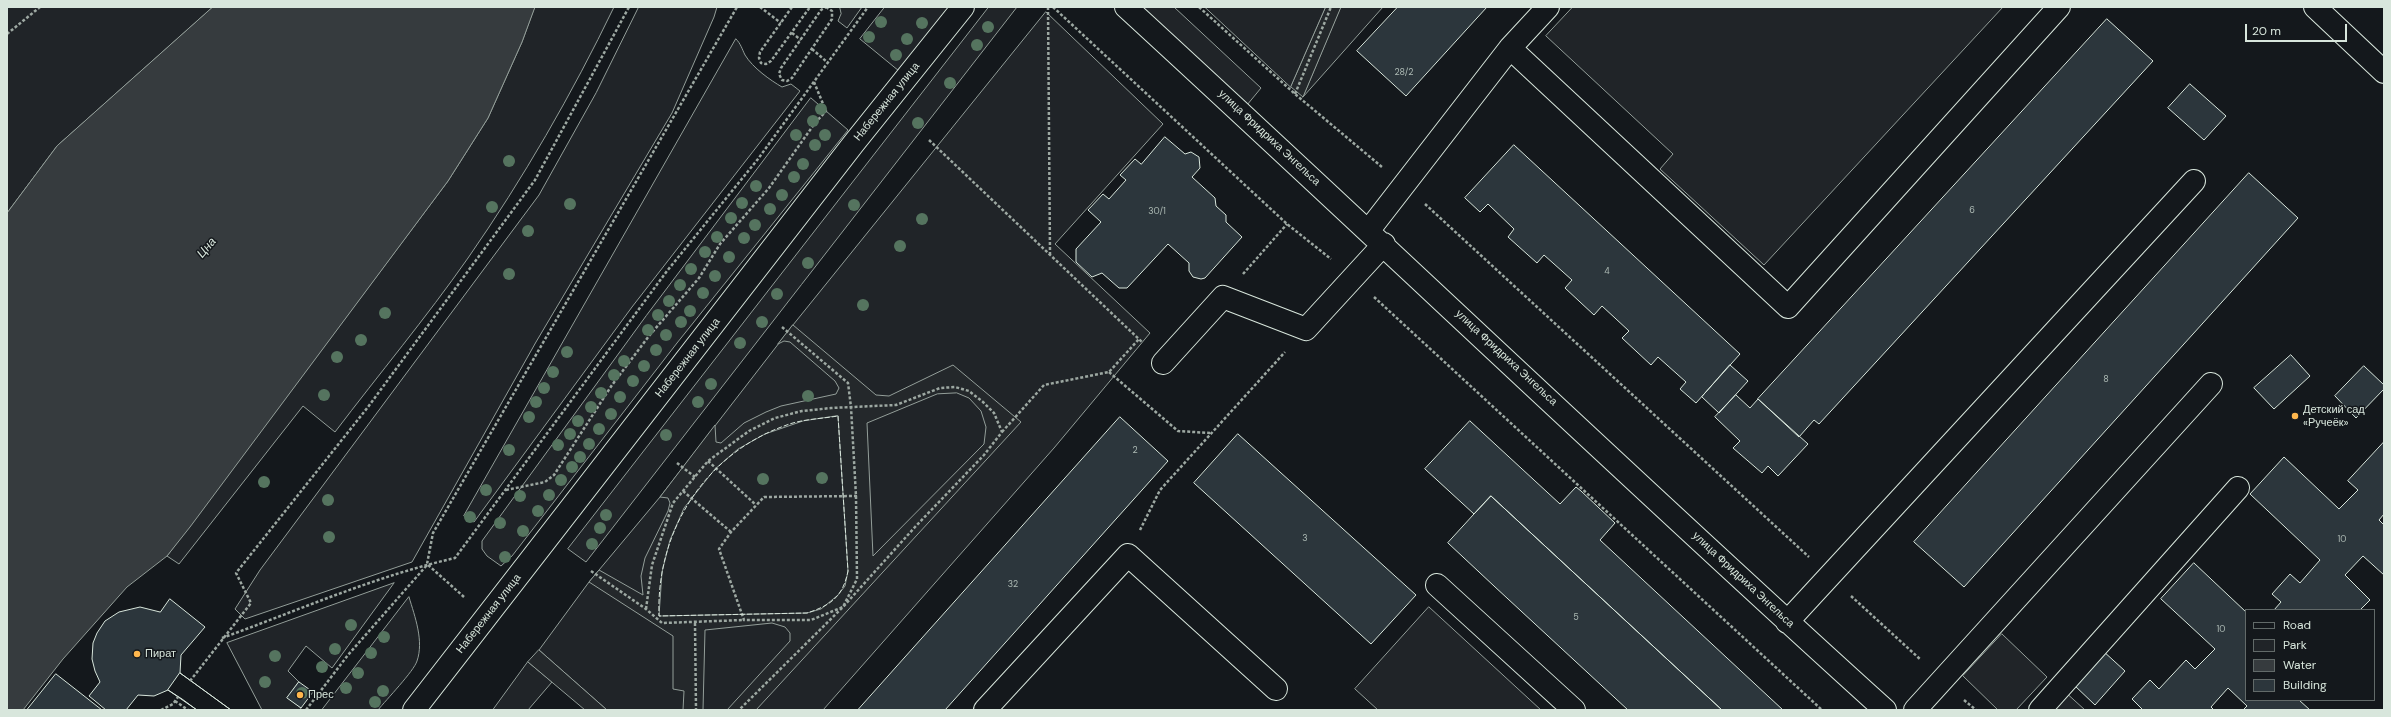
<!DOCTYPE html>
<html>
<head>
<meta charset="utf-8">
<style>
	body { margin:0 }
	#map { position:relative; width:2391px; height:717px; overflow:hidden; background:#14181c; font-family:"DM Sans",sans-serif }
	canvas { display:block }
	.frame { position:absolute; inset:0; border:8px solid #d8e6dc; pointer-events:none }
	.legend { position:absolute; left:2245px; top:609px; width:130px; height:92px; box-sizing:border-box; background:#14181c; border:1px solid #626a69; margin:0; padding:5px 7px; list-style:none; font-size:12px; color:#d8e6dc }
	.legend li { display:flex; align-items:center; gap:8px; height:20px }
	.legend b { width:20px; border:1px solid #626a69 }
	.scale { position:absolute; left:2245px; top:24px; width:102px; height:18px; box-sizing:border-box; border:2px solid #d8e6dc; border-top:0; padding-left:5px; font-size:12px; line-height:14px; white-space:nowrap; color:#d8e6dc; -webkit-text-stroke:3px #14181c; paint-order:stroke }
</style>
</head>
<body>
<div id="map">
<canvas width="2391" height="717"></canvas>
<div class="frame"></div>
<ul class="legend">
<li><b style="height:5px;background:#14181c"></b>Road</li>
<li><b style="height:11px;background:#202428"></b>Park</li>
<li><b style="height:11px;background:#363b3e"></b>Water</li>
<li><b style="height:11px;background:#2c363c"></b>Building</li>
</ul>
<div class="scale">20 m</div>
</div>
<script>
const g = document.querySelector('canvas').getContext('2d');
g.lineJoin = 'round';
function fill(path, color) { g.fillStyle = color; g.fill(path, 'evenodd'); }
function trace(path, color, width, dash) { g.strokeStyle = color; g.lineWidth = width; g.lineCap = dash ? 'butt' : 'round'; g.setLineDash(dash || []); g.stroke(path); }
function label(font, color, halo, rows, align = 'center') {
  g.font = font + ' "DM Sans",sans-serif'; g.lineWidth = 3; g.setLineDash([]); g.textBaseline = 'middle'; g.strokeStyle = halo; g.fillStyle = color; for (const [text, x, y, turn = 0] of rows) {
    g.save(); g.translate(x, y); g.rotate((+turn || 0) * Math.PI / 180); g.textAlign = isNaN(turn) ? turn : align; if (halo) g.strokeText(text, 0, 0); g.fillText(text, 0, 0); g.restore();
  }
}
const green = new Path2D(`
	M7 7H213L57 146 7 213Z
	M535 7H614C572 94 523 179 468 258 426 318 379 374 335 432L303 406 179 564 167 556 448 181 488 118 522 42Z
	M639 7H717L714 17 672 113 536 342 412 562 245 619 235 609 260 570 539 195 596 93Z
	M840 7H862L847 28 838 21 841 14Z
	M885 7H950L899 71 860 39Z
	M989 7H1017L586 562 568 549Z
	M1138 7H1174L1261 88 1247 105Z
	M1205 7H1326L1291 87Z
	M1341 7H1383L1303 97Z
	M1573 7H2003L1764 265 1660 169 1673 154 1546 36Z
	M1046 12 1163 124 1055 244 1150 333 1054 448 823 710H607L539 650 589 582 660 497 793 325Z
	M736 39C741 44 742 49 745 55 753 68 770 80 782 87L791 84 800 91 632 307 474 522 464 516Z
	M811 98 848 130 677 343 512 556 501 566 487 556 482 549V541L646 316Z
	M394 583 332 668 306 646 288 671 299 682 288 698 301 708 300 710H262L227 643Z
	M409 597C415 617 424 641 417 661 414 671 386 700 378 710H322Z
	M1429 607 1541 710H1378L1355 689Z
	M2002 634 2047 677 2016 710H1998L1963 676Z
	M528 662 552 682 528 710H493Z
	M2063 690 2085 710H2044Z`);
fill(green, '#202428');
trace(green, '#939e99', 1);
const parking = new Path2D(`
	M1326 7H1341L1303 97 1291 87Z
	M793 325 876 395 889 396 953 365 1021 422 756 710H727L790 641V633L785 627 772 623 705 630 703 710H683L684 691 673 689V636L589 582 599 570 643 595 641 576 645 558 668 511 670 503 668 498 660 497 715 425 716 442 721 443 744 423 766 412 781 406 836 394 839 388 835 381 790 342 784 341 778 344ZM957 393 969 398 981 411 986 427 984 444 873 556 867 423 937 394ZM838 416 848 571 845 586 838 595 821 609 807 613 659 616 662 572 670 540 684 508 715 469 738 449 765 434 803 421Z
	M539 650 607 710H585L528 662Z`);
fill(parking, '#24282b');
trace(parking, '#939e99', 1);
const water = new Path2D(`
	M213 7H535L522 42 488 118 448 181 190 527 167 556 127 587 63 659 23 710H7V213L57 146Z`);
fill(water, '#363b3e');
trace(water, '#939e99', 1);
const building = new Path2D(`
	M1398 7H1487L1406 96 1357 51Z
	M2107 19 2153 61 1819 424 1814 420 1799 437 1758 399Z
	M2190 84 2226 116 2204 140 2168 108Z
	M1165 137 1185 154 1191 152 1199 157 1200 168 1192 177 1215 198 1216 206 1226 215V222L1242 237 1205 278 1201 279 1193 277 1189 271V263L1168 244 1127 288H1119L1102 273 1092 277 1076 262V249L1101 222 1088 210 1103 194 1109 199 1126 180 1120 175 1135 159 1141 164Z
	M1514 145 1740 354 1696 403 1680 389 1686 382 1658 357 1651 365 1622 338 1629 331 1602 306 1594 315 1565 288 1572 280 1544 255 1537 263 1508 237 1514 229 1488 204 1480 212 1465 198Z
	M2249 173 2298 218 1964 587 1914 542Z
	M2291 355 2310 376 2274 409 2254 388Z
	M1730 365 1748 381 1719 413 1702 397Z
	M2364 366 2384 385V389L2356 418 2335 396Z
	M1736 395 1750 408 1758 399 1808 444 1778 476 1768 466 1762 473 1733 448 1740 441 1715 417Z
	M1120 417 1168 461 945 710H858Z
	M1470 421 1560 504 1576 487 1581 491 1615 523 1600 540 1783 710H1722L1491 496 1474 514 1425 469Z
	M1238 434 1416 595 1371 644 1194 483Z
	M2384 442V514L2379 520 2384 525V575L2363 556 2345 575 2370 600 2360 610H2274L2281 602 2272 594 2290 574 2300 583 2320 560 2250 494 2284 457 2339 509 2358 490 2348 481Z
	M1491 496 1722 710H1628L1494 586 1448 543Z
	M2194 563 2246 612V700H2299L2310 710H2243L2247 706 2228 688 2211 707 2214 710H2143L2132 699 2150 680 2159 689 2186 660 2195 669 2215 649 2161 599Z
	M170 599 205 627 181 655 180 673 231 710H197L168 690 154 696 138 695 126 710H106L89 696 100 682 95 671 92 659 93 643 97 633 105 621 119 612 140 607 160 612Z
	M2102 650 2125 671 2095 705 2073 684Z
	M180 673 194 683 231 710H197L182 699 168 690Z
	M56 674 102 710H27Z
	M299 682 313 692 301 708 287 698Z`);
fill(building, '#2c363c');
trace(building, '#d8e6dc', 1);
const minor = new Path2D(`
	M1126 7C1380 240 1629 479 1885 710
	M2315 7 2384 72
	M1510 48 1788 307 2059 7
	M1369 230 1510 48 1548 7
	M1163 363 1223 297 1306 329 1384 244
	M1437 585 1574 710
	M1787 622 2194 181
	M414 710 854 143 963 7
	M985 710 1128 555 1276 689
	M1915 710 2211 384
	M2040 710 2238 488`);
trace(minor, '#d8e6dc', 24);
trace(new Path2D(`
	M760 7 781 23
	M792 7 760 52 759 58 761 63 766 64 771 61 810 7
	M826 7 832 11V19L792 78 787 81 782 80 779 74 781 68 821 10Z
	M1048 7 1050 254
	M1053 7 1287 224 1331 259
	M1199 7 1295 94 1382 167
	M792 33 801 40
	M7 34 40 7
	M812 49 827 62
	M1295 94 1331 7
	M929 140 1142 342
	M1425 204 1809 557
	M1243 274 1287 224
	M1374 297 1822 710
	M782 327 848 383 851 407 856 496
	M1109 372 1178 431 1210 433
	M1002 432 1044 385 1109 372 1139 339
	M708 461 756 505
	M677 463 695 477
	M506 490 545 482 554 475 612 385 649 336 699 278 720 244 769 188 815 123 826 111 814 82
	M683 491 731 532
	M856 496 857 579 843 607 811 620H744L719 549 731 532 764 497Z
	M1140 530 1160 490 1285 352
	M591 571 646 609 662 623 744 620
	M1851 596 1921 660
	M464 597 427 564 433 533 737 7
	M646 609 652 565 673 503 708 461 749 431 775 418 802 411 831 408 896 405 940 388 955 387 969 391 983 402 994 413 1002 432 984 455 915 527 843 607 739 710
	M695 623 696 710
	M222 638C299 610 376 576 455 558L667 271 758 159 868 7
	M190 681 251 603 236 573 368 407 535 180 629 7
	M1964 700 1976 710
	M175 701 188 710
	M161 710 173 704 178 697
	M306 710 348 655 427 565`), '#9da8a2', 2.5, [3, 2]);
trace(minor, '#14181c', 22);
trace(new Path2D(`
	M838 416 848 571C843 596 832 605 807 613L659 616C656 532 704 455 784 426 801 419 820 419 838 416Z`), '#d8e6dc', 1, [5, 2]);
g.fillStyle = '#55745f';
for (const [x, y] of [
	[881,22],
	[922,23],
	[988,27],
	[869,37],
	[907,39],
	[977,45],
	[896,55],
	[950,83],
	[821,109],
	[813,121],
	[918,123],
	[796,135],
	[825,135],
	[815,145],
	[509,161],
	[803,164],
	[794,177],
	[756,186],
	[782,195],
	[742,203],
	[570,204],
	[854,205],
	[492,207],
	[770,209],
	[731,218],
	[922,219],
	[755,225],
	[528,231],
	[717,237],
	[744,238],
	[900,246],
	[705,252],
	[729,257],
	[808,263],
	[691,269],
	[509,274],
	[715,276],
	[680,285],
	[703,293],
	[777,294],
	[669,301],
	[863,305],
	[690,311],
	[385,313],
	[658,315],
	[681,322],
	[762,322],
	[648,330],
	[666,335],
	[361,340],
	[740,343],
	[656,350],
	[567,352],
	[337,357],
	[624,361],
	[644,366],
	[553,372],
	[614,375],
	[633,381],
	[711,384],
	[544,388],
	[601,393],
	[324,395],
	[808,396],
	[620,397],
	[536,402],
	[698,402],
	[591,407],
	[611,414],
	[529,417],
	[578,421],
	[599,429],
	[570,434],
	[666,435],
	[589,444],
	[558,445],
	[509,450],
	[580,457],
	[572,467],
	[822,478],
	[763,479],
	[561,480],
	[264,482],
	[486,490],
	[549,495],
	[520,496],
	[328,500],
	[538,511],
	[606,515],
	[470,517],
	[500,523],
	[600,528],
	[523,531],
	[329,537],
	[592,544],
	[505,557],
	[351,625],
	[384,637],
	[335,649],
	[371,653],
	[275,656],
	[322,667],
	[358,673],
	[265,682],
	[346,688],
	[383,691],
	[302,693],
	[375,702]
]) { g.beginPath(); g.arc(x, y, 6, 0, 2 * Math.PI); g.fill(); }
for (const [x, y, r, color] of [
	[2295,416,4,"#ffb74d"],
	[137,654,4,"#ffb74d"],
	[300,695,4,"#ffb74d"]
]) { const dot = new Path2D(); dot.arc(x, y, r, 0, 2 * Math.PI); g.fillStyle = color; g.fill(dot); trace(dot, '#14181c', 1.5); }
label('9px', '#adbab4', null, [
	["28/2",1404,73],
	["6",1972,211],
	["30/1",1157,212],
	["4",1607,272],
	["8",2106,380],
	["2",1135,451],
	["3",1305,539],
	["10",2342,540],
	["32",1013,585],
	["5",1576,618],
	["10",2221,630]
]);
label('11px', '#d8e6dc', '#14181c', [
	["Набережная улица",887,102,-51],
	["улица Фридриха Энгельса",1269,138,43],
	["Набережная улица",688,358,-52],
	["улица Фридриха Энгельса",1506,358,43],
	["улица Фридриха Энгельса",1743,580,43],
	["Набережная улица",489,614,-52]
]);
label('11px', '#d8e6dc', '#14181c', [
	["Детский сад",2303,410],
	["«Ручеёк»",2303,423],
	["Пират",145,654],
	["Прес",308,695]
], 'left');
label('italic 12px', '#d8e6dc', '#14181c', [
	["Цна",207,248,-50]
]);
</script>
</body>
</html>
